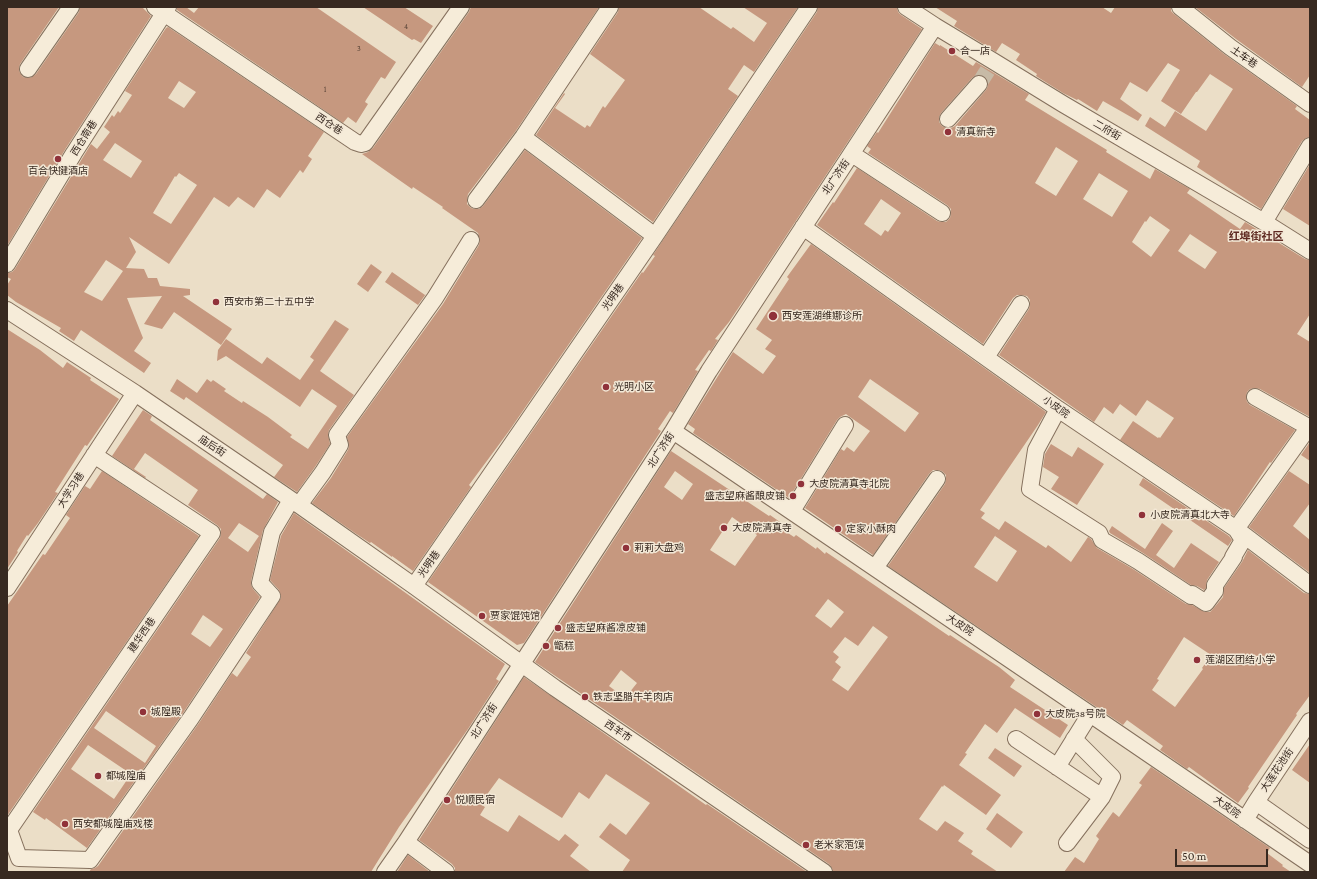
<!DOCTYPE html>
<html>
<head>
<meta charset="utf-8">
<style>
	body { margin:0 }
	#map { position:relative; width:1317px; height:879px; overflow:hidden; background:#ebdec7; font-family:"Crimson Pro",serif }
	canvas { display:block }
	.frame { position:absolute; inset:0; border:8px solid #372920; pointer-events:none }
	.scale { position:absolute; left:1175px; top:849px; width:93px; height:18px; box-sizing:border-box; border:2px solid #372920; border-top:0; padding-left:5px; font-size:12px; line-height:14px; white-space:nowrap; color:#372920; -webkit-text-stroke:3px #f3e8d6; paint-order:stroke }
</style>
</head>
<body>
<div id="map">
<canvas width="1317" height="879"></canvas>
<div class="frame"></div>
<div class="scale">50 m</div>
</div>
<script>
const g = document.querySelector('canvas').getContext('2d');
g.lineJoin = 'round';
function fill(path, color) { g.fillStyle = color; g.fill(path, 'evenodd'); }
function trace(path, color, width, dash) { g.strokeStyle = color; g.lineWidth = width; g.lineCap = dash ? 'butt' : 'round'; g.setLineDash(dash || []); g.stroke(path); }
function label(font, color, halo, rows, align = 'center') {
  g.font = font + ' "Crimson Pro","Noto Sans SC",serif'; g.lineWidth = 3; g.setLineDash([]); g.textBaseline = 'middle'; g.strokeStyle = halo; g.fillStyle = color; for (const [text, x, y, turn = 0] of rows) {
    g.save(); g.translate(x, y); g.rotate((+turn || 0) * Math.PI / 180); g.textAlign = isNaN(turn) ? turn : align; if (halo) g.strokeText(text, 0, 0); g.fillText(text, 0, 0); g.restore();
  }
}
fill(new Path2D(`
	M7 7H59L20 64 19 69 20 73 23 77 28 78 32 77 36 74 79 12 80 7H142L151 16 66 148 7 246Z
	M177 7H186L194 13 199 7H316L396 62 385 79 381 77 366 100 365 102 368 104 356 123 348 117 343 123 177 10Z
	M363 7H404L433 26 421 43 414 39 412 40Z
	M471 7H599L515 132 468 194 467 199V204L471 208 475 209H479L483 206 525 150 642 238 509 431 469 485 471 487 413 571 392 556V557L371 542 370 543 355 533 312 503 331 478 348 450 349 446 347 437 443 304 479 245 480 240 478 233 442 208 443 207 413 187 412 189 362 154 368 152 373 148 469 12Z
	M619 7H699L731 29 733 27 754 42 767 23 743 7H798L754 72 744 65 728 89 738 96 653 222 536 135 564 93 565 94 555 108 585 128 587 125 590 127 603 106 605 108 625 80 590 54 618 12Z
	M818 7H897L898 12 901 15 922 29 759 277 729 322 715 339 718 340 711 351 709 350 695 370 698 371 673 413 670 411 658 429 661 431 524 643 517 645 428 582 642 272 643 273 655 256 653 255 817 12Z
	M935 7H1102L1111 13 1115 7H1171V11L1174 14 1224 54 1297 106 1295 109 1310 120V137L1306 138 1302 141 1261 209 1197 167 1200 161 1145 126 1150 117 1165 127 1175 111 1206 131 1233 89 1210 74 1197 92H1196L1181 114 1161 101 1180 70 1168 63 1147 92 1130 82 1120 99 1142 115 1138 121 1103 101 1097 111 1078 99 1077 100 1063 93 1036 76 1037 74 1016 60 1020 54 1002 43 996 52 954 26 957 21Z
	M1195 7H1310V75L1302 87 1236 39Z
	M168 27 324 132 308 156 312 159 303 173 300 170 280 198 267 189 254 208 238 197 229 207 214 197 169 264 129 237 136 252 126 268 144 269 148 278H157L160 286 190 289V295L183 296 232 329 221 345 174 312 162 329 144 324 162 296 127 298 143 338 134 351 151 363 144 373 81 330 74 341 59 331 61 328 16 302 7 295V285L11 279 7 277V273L12 272 15 269 91 144 97 149 110 132 104 127 112 115 114 117 118 111 120 113 132 95 125 91 166 28ZM179 81 196 92 184 108 168 98ZM115 143 142 161 131 178 103 160ZM179 173 197 185 171 224 153 213 175 176 176 177ZM106 260 123 271 102 301 84 292Z
	M935 43 940 46V45L973 66 976 62 1029 94 1025 100 1107 150 1106 152 1150 179 1155 169 1190 189 1187 193 1240 229 1245 222 1305 259 1310 260V314L1297 334 1310 342V417L1260 389 1255 388 1250 389 1247 392 1246 397 1247 402 1250 405 1295 430 1271 463 1270 462 1234 516 1120 440 1133 421 1158 438 1159 437 1160 438 1174 418 1147 400 1136 416 1120 404 1113 414 1104 407 1094 422 999 355 1029 309 1030 304V300L1027 296 1021 295H1017L1013 298 983 344 817 225 833 202 834 203 857 168 937 221 941 222H946L950 218 951 213V209L947 205 868 153 871 149 867 146 877 132 878 133ZM976 75H981L985 77 988 81V86L986 90 955 126 951 128H946L942 126 939 122V117L941 113 972 78ZM1056 147 1078 161 1056 196 1035 183ZM1099 173 1128 191 1112 217 1083 199ZM881 199 901 213 888 232 885 230 881 236 864 224ZM1150 216 1170 230 1151 257 1132 242 1145 221 1146 222ZM1190 234 1217 252 1205 269 1178 251Z
	M1309 166H1310V226L1283 209Z
	M811 244 1046 412 1038 425 980 510 985 513 981 518 999 530 974 567 997 582 1017 551 995 536 1005 521 1046 548 1048 545 1071 562 1088 537 1091 539 1097 548 1133 569 1186 604 1192 605 1205 612H1210L1213 609 1223 597 1224 588 1242 562 1248 550 1304 593 1310 594V695L1296 714 1297 715 1248 787 1249 788 1238 803 1189 767 1187 769 1160 750 1163 746 1127 720 1123 725 888 566 945 484 946 480V475L942 471 937 470H933L929 474 873 555 805 508 841 449 844 451 847 447 854 452 870 431 850 417 846 414 840 417 837 420 789 498 693 433 695 429 688 424 733 352 763 374 776 356 765 349 772 340 756 329 789 279 787 277ZM870 379 919 413 905 432 858 397ZM1184 637 1211 655 1202 668 1203 669 1175 707 1152 690 1159 680 1157 679Z
	M371 264 382 272 368 292 357 284Z
	M392 272 425 295 426 294 418 305 385 282Z
	M335 320 349 329 320 371 354 395 329 430 328 434 330 444 315 467 297 492 274 477 283 465 186 397 184 400 170 391 177 379 197 393 207 379 211 382 213 380 226 389 224 391 242 403 243 401 268 417 292 435 290 437 308 449 337 406 312 389 300 407 226 356 217 361 218 350 226 339 262 364 267 357 300 380 314 360 310 357Z
	M7 329 40 350 63 368 67 362 91 378 90 380 119 399 87 446 85 445 55 492 58 493 38 523 28 536 27 535 17 551 18 552 7 569Z
	M143 410 152 416 150 420 263 499 267 494 278 502 263 530 251 581V585L253 589 260 597 183 713 87 848 46 818 45 820 33 812 220 538 221 534V529L217 525 188 505 198 490 145 453 134 469 146 477 145 478 112 456ZM239 523 259 536 248 552 228 538ZM203 615 223 629 210 647 191 634ZM106 711 156 746 145 763 94 728ZM88 745 131 774 114 799 71 769Z
	M1310 442V461L1301 455Z
	M1051 444 1072 457 1078 447 1104 464 1077 505 1051 489 1059 477 1043 467 1045 454Z
	M671 451 769 516 770 515 780 522 779 527 794 537 796 535 816 549 817 547 825 554 826 552 949 636 950 635 962 643 999 667 1015 680 1010 687 1068 725 1060 738 1015 708 997 733 985 724 965 753 967 754 959 765 1001 795 986 815 944 785 943 787 942 786 919 819 937 831 945 821 964 833 958 841 973 851 971 854 998 872H833L832 868 829 864 535 662ZM675 471 693 484 682 500 664 487ZM732 517 757 535 735 566 710 550ZM828 599 844 612 831 628 815 616ZM873 626 888 637 848 691 832 680 841 667 835 662 839 657 833 652 845 637 858 646ZM621 670 637 683 625 698 609 686Z
	M102 471 199 536 7 816V606L43 554 45 555 70 518 66 515 85 486 90 489Z
	M1289 471 1310 485V503L1293 526 1310 540V573L1249 527Z
	M1143 478 1229 536 1232 540 1228 546 1139 485Z
	M294 513 505 664 496 679 499 681 468 729 399 827 371 872H89L91 869 95 868 98 866 199 723 232 673 237 677 251 657 246 653 281 598 279 590 270 580 281 536Z
	M1162 523 1173 531 1156 555 1174 568 1191 543 1219 562 1207 580 1206 588 1204 590 1197 586 1191 585 1143 553 1110 533 1109 531 1112 526 1145 549Z
	M524 677 706 805 707 804 807 872H622L630 860 599 837 610 823 626 835 650 803 606 774 589 799 579 792 562 818 499 778 480 804 485 807 480 815 508 832 519 815 559 841 565 834 579 845 570 856 591 872H455V868L452 864 419 840Z
	M1310 744V783L1292 770Z
	M995 748 1022 766 1014 777 988 758Z
	M1151 767 1270 848 1267 853 1283 865 1282 866 1291 872H1064L1075 857 1084 863 1099 839 1096 836 1113 812 1119 817 1142 785 1139 783Z
	M997 813 1023 832 1011 848 986 829Z
	M408 855 430 872H397Z`), '#c6987f');
trace(new Path2D(`
	M979 84 989 68`), '#c7baa6', 16, [16, 8]);
const minor = new Path2D(`
	M155 7 355 142 361 144 365 143 461 7
	M906 7 935 26 993 61 1063 104 1264 222 1310 251
	M1180 7 1230 47 1310 104
	M28 69 71 7
	M948 119 979 84
	M523 137 655 236
	M852 154 942 213
	M476 200 523 137 610 7
	M1264 222 1310 146
	M803 227 1058 409 1236 529 1310 585
	M7 264 74 153 168 7
	M7 310 135 393 299 505 414 586 555 688 824 872
	M986 357 1021 304
	M1255 397 1310 428
	M1058 409 1036 450 1030 489 1099 533 1102 540 1138 561 1191 596 1192 594 1206 603 1215 591V585L1234 557H1233L1243 540 1236 529 1308 428
	M673 431 1090 714 1310 864
	M94 455 212 533 9 830 19 858 90 860 191 718 272 596 260 583 272 532 291 500
	M299 505 323 472 340 445 337 435 435 298 471 240
	M792 511 845 425
	M875 568 937 479
	M414 586 655 236 809 7
	M7 588 135 393
	M1016 739 1102 797
	M1057 767 1090 714
	M1256 802 1310 840
	M1245 820 1256 802 1310 721
	M406 842 446 872
	M1067 843 1102 797 1112 777 1074 739
	M385 872 406 842 673 431 709 371 935 26`);
trace(minor, '#85705d', 18);
trace(minor, '#f6ecd9', 16);
for (const [x, y, r, color] of [
	[952,51,4,"#90323a"],
	[948,132,4,"#90323a"],
	[58,159,4,"#90323a"],
	[216,302,4,"#90323a"],
	[773,316,5,"#90323a"],
	[606,387,4,"#90323a"],
	[801,484,4,"#90323a"],
	[793,496,4,"#90323a"],
	[1142,515,4,"#90323a"],
	[724,528,4,"#90323a"],
	[838,529,4,"#90323a"],
	[626,548,4,"#90323a"],
	[482,616,4,"#90323a"],
	[558,628,4,"#90323a"],
	[546,646,4,"#90323a"],
	[1197,660,4,"#90323a"],
	[585,697,4,"#90323a"],
	[143,712,4,"#90323a"],
	[1037,714,4,"#90323a"],
	[98,776,4,"#90323a"],
	[447,800,4,"#90323a"],
	[65,824,4,"#90323a"],
	[806,845,4,"#90323a"]
]) { const dot = new Path2D(); dot.arc(x, y, r, 0, 2 * Math.PI); g.fillStyle = color; g.fill(dot); trace(dot, '#f3e8d6', 1.5); }
label('8px', '#5b4538', null, [
	["4",406,27],
	["3",359,49],
	["1",325,90]
]);
label('10px', '#372920', '#f3e8d6', [
	["合一店",960,51],
	["清真新寺",956,132],
	["百合快揵酒店",58,171,"center"],
	["西安市第二十五中学",224,302],
	["西安莲湖维娜诊所",782,316],
	["光明小区",614,387],
	["大皮院清真寺北院",809,484],
	["盛志望麻酱酿皮铺",785,496,"right"],
	["小皮院清真北大寺",1150,515],
	["大皮院清真寺",732,528],
	["定家小酥肉",846,529],
	["莉莉大盘鸡",634,548],
	["贾家馄饨馆",490,616],
	["盛志望麻酱凉皮铺",566,628],
	["甑糕",554,646],
	["莲湖区团结小学",1205,660],
	["铁志坚腊牛羊肉店",593,697],
	["城隍殿",151,712],
	["大皮院38号院",1045,714],
	["都城隍庙",106,776],
	["悦顺民宿",455,800],
	["西安都城隍庙戏楼",73,824],
	["老米家萢馍",814,845]
], 'left');
label('10px', '#372920', '#f3e8d6', [
	["土车巷",1244,57,35],
	["西仓巷",329,124,34],
	["二府街",1107,130,30],
	["西仓南巷",84,138,-58],
	["北广济街",836,177,-56],
	["光明巷",613,297,-55],
	["小皮院",1056,407,35],
	["庙后街",212,446,34],
	["北广济街",661,450,-57],
	["大学习巷",71,490,-57],
	["光明巷",429,564,-55],
	["大皮院",960,625,34],
	["建华西巷",142,635,-56],
	["北广济街",484,721,-57],
	["西羊市",618,731,34],
	["大莲花池街",1277,770,-56],
	["大皮院",1227,807,35]
]);
label('bold 11px', '#602b23', '#f3e8d6', [
	["红埠街社区",1256,237]
]);
</script>
</body>
</html>
